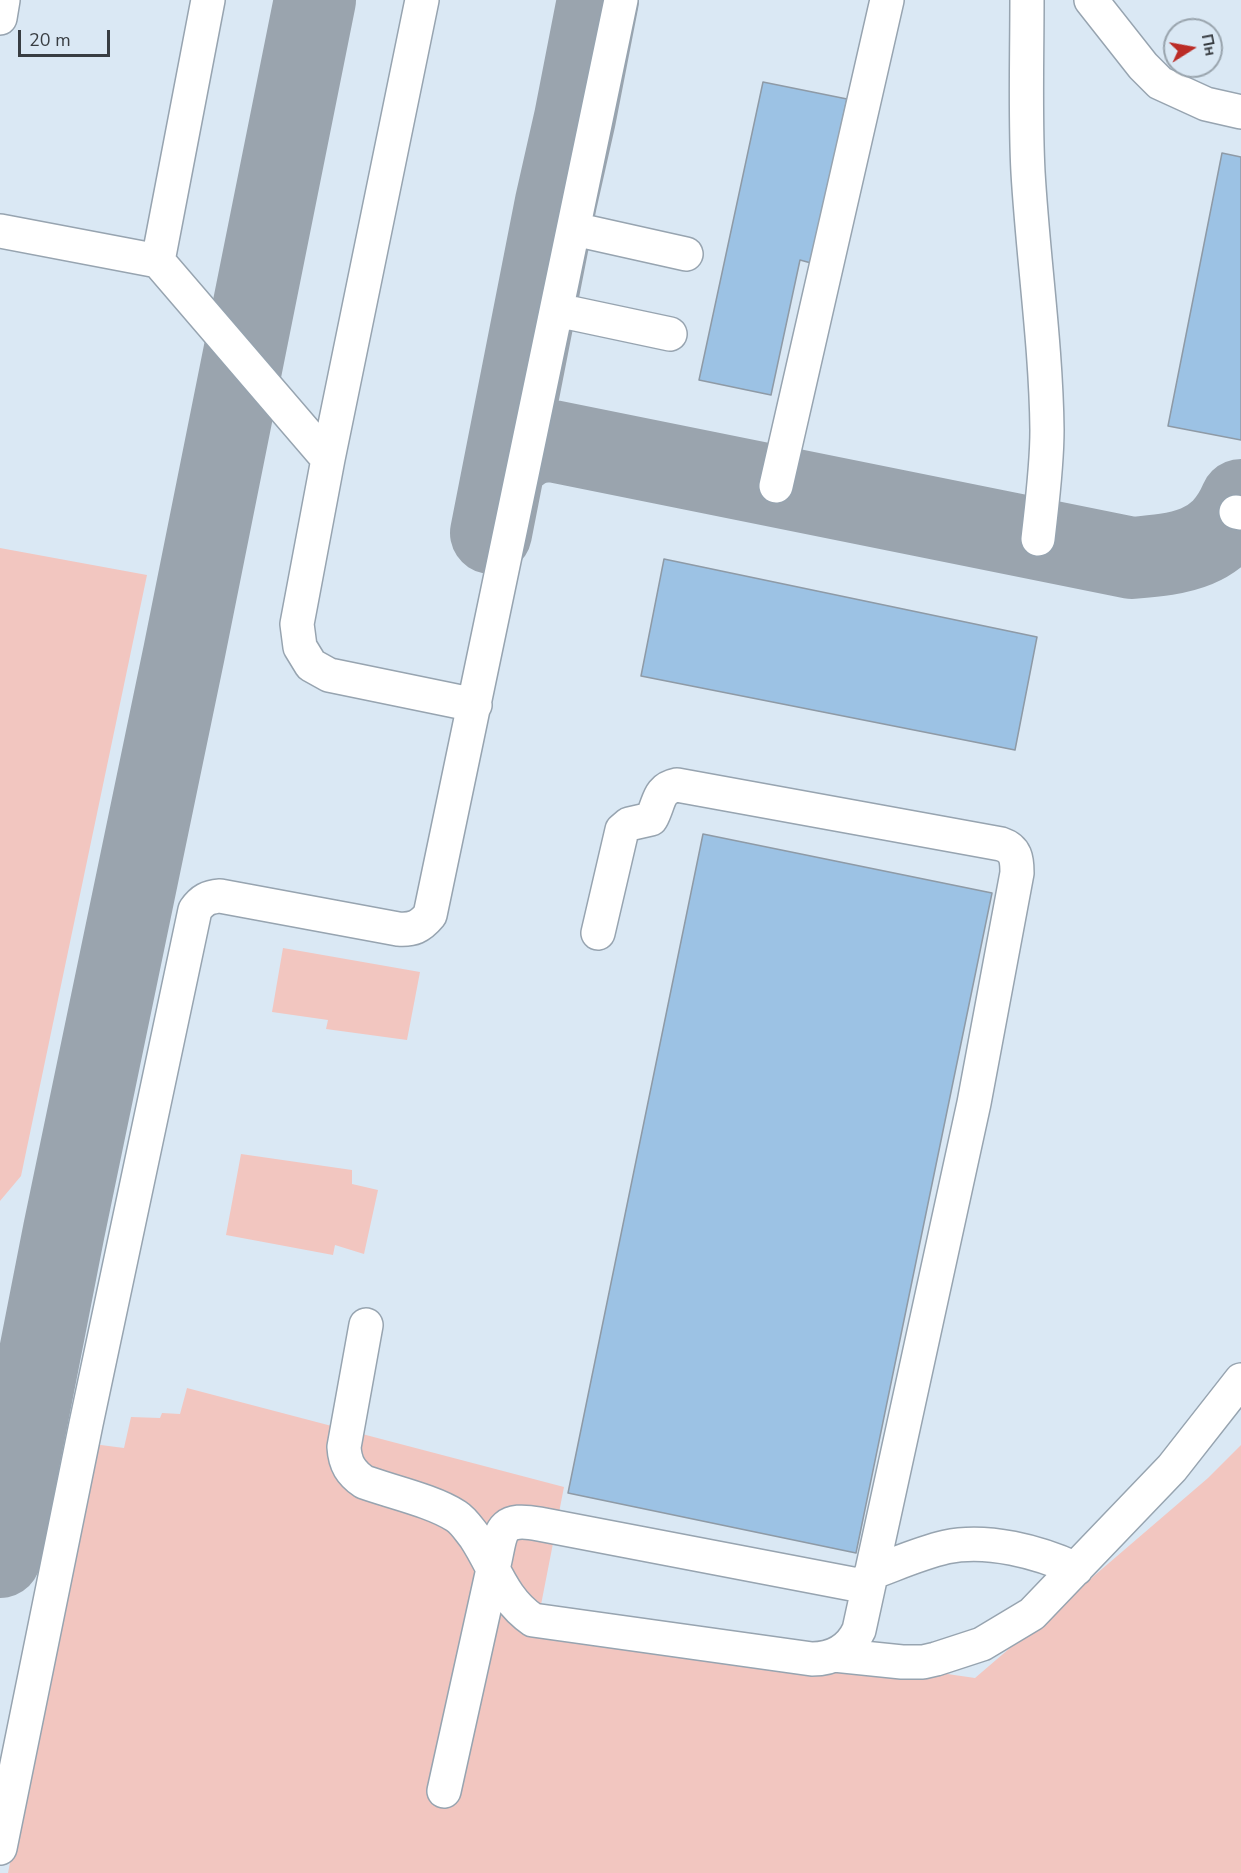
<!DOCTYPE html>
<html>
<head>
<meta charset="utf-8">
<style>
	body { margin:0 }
	#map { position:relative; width:1241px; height:1873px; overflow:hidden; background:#dae8f4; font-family:"Nunito Sans",sans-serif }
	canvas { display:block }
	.north { position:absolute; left:1163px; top:18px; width:60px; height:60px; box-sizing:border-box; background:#dae8f4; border:2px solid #99a4ad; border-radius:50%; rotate:79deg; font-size:16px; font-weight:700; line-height:24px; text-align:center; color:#383d42 }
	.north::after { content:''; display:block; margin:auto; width:21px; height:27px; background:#bb2c26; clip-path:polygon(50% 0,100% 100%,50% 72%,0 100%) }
	.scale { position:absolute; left:18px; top:30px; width:92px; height:27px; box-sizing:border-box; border:3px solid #383d42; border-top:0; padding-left:8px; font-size:18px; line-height:21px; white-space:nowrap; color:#383d42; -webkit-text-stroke:4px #dae8f4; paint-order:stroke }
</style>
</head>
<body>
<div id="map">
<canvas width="1241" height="1873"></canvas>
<div class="north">Пн</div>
<div class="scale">20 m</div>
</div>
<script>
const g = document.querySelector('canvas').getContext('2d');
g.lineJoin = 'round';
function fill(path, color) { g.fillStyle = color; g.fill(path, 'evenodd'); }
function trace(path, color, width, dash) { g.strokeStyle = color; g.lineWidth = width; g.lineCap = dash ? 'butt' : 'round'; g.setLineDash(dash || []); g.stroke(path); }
fill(new Path2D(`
	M0 548 147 575 21 1176 0 1201Z
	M283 948 420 972 407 1040 326 1029 328 1020 272 1012Z
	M241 1154 352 1170V1184L378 1190 364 1254 335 1245 333 1255 226 1235Z
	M187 1388 564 1487 539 1615 975 1678 1208 1478 1241 1445V1873H8L93 1444 124 1448 131 1417 160 1418 162 1413 180 1414Z`), '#f2c6c0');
trace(new Path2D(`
	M505 463C522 448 529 442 552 441L1132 558C1180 554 1220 550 1241 500
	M491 533 556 202 575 118 598 0
	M0 1557 64 1230 184 653 315 0`), '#9aa4ae', 82);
const building = new Path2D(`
	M763 82 847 99 811 263 800 260 771 395 699 380Z
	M1222 153 1241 157V440L1168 426Z
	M664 559 1037 637 1015 750 641 676Z
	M703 834 992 893 856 1553 568 1493Z`);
fill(building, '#9cc2e4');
trace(building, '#8e9aa6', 1.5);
const minor = new Path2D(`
	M422 0 328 459 297 624 300 647 311 665 329 675 475 705
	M1027 0C1027 57 1025 115 1028 172 1033 258 1046 344 1047 430 1047 467 1042 503 1038 539
	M1091 0 1143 66 1160 83 1206 104 1241 112
	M0 18 3 0
	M574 229 686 254
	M0 231 158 261 208 0
	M158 261 328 459
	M557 310 670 334
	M776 486 887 0
	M1236 512 1241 513
	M366 1325 344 1447C345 1464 351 1473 364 1482 392 1492 433 1501 456 1516 464 1521 470 1531 475 1537 495 1567 502 1599 533 1620L812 1659C833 1659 850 1650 859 1630L974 1103 1017 873C1017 859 1016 849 1001 844L677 785C657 789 660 803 651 819L629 824 622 830 598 933
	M871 1573C896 1564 920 1553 946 1547 987 1538 1039 1552 1076 1569
	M834 1655 902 1662H923L936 1659 982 1644 1032 1614 1172 1468 1241 1380
	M444 1791 493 1569C502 1534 496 1516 539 1524L868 1587
	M0 1848 86 1424 195 910C202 900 208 897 220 896L398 929C413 930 420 927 430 915L621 0`);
trace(minor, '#97a4b0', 36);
trace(minor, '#fff', 33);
</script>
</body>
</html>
